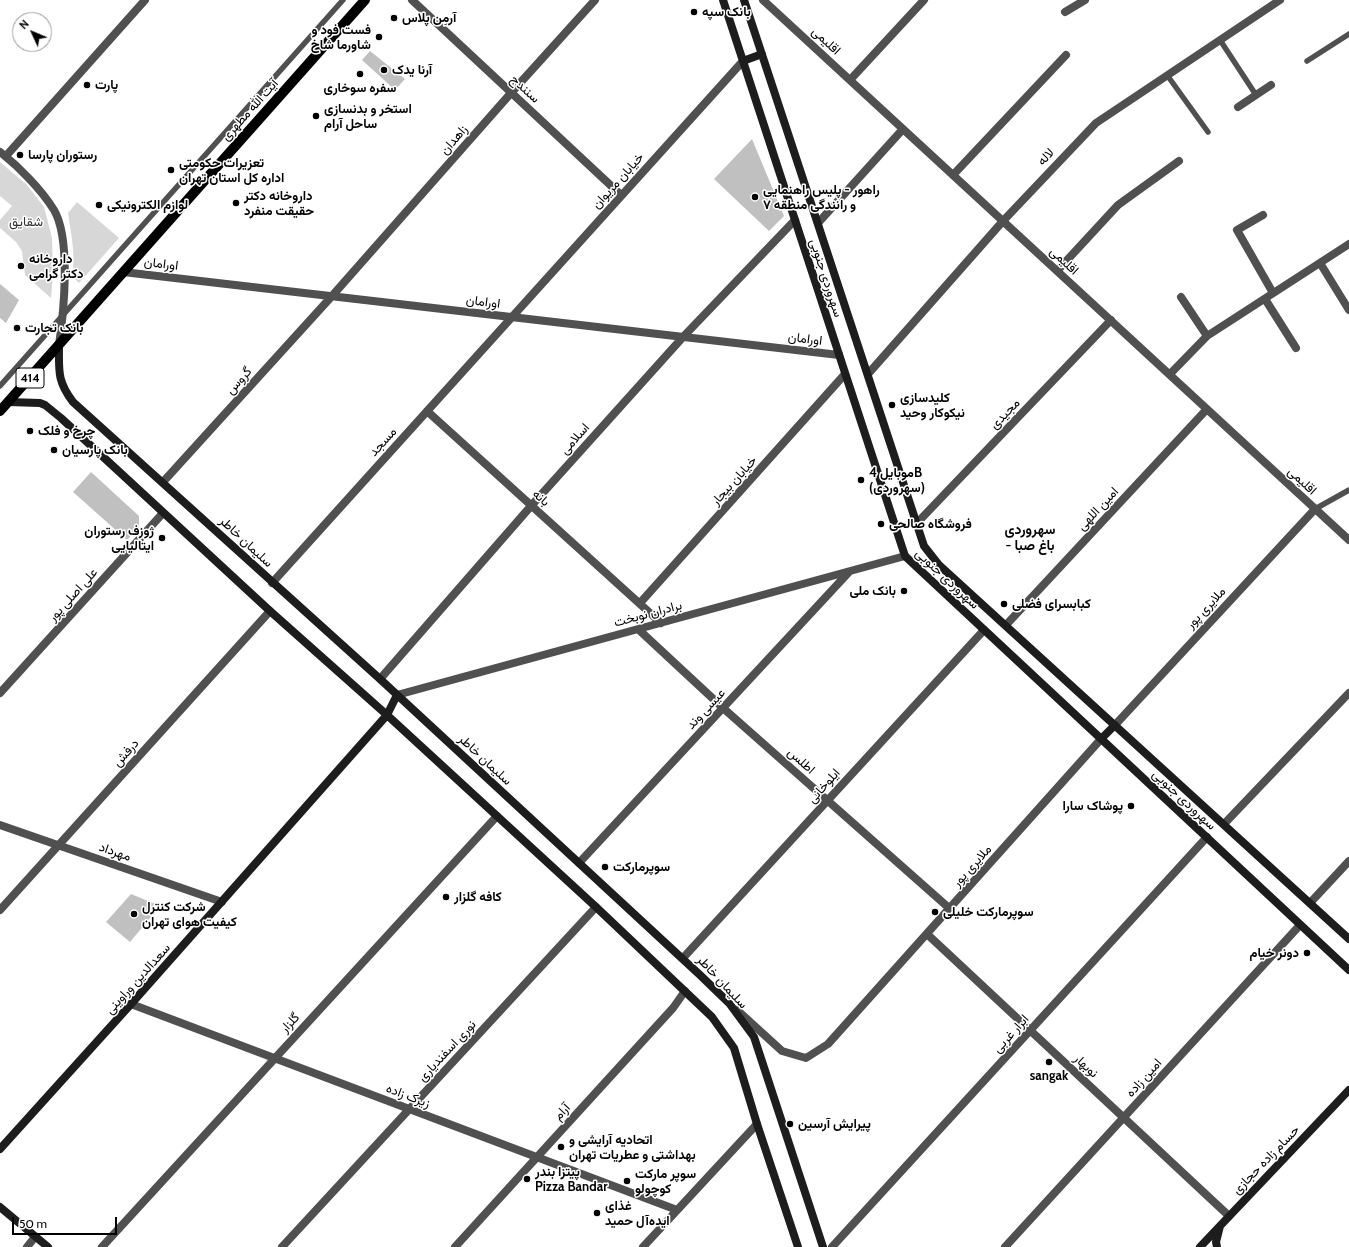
<!DOCTYPE html>
<html>
<head>
<meta charset="utf-8">
<style>
	body { margin:0 }
	#map { position:relative; width:1349px; height:1247px; overflow:hidden; background:#fff; font-family:Cabin,sans-serif }
	canvas { display:block }
	.north { position:absolute; left:12px; top:12px; width:40px; height:40px; box-sizing:border-box; background:#fff; border:1px solid #999; border-radius:50%; rotate:314deg; font-size:11px; font-weight:700; line-height:16px; text-align:center; color:#000 }
	.north::after { content:''; display:block; margin:auto; width:14px; height:18px; background:#000; clip-path:polygon(50% 0,100% 100%,50% 72%,0 100%) }
	.scale { position:absolute; left:12px; top:1217px; width:105px; height:18px; box-sizing:border-box; border:2px solid #000; border-top:0; padding-left:5px; font-size:12px; line-height:14px; white-space:nowrap; color:#000; -webkit-text-stroke:3px #fff; paint-order:stroke }
</style>
</head>
<body>
<div id="map">
<canvas width="1349" height="1247"></canvas>
<div class="north">N</div>
<div class="scale">50 m</div>
</div>
<script>
const g = document.querySelector('canvas').getContext('2d');
g.lineJoin = 'round';
function fill(path, color) { g.fillStyle = color; g.fill(path, 'evenodd'); }
function trace(path, color, width, dash) { g.strokeStyle = color; g.lineWidth = width; g.lineCap = dash ? 'butt' : 'round'; g.setLineDash(dash || []); g.stroke(path); }
function label(font, color, halo, rows, align = 'center') {
  g.font = font + ' Cabin,Vazirmatn,sans-serif'; g.lineWidth = 3; g.setLineDash([]); g.textBaseline = 'middle'; g.strokeStyle = halo; g.fillStyle = color; for (const [text, x, y, turn = 0] of rows) {
    g.save(); g.translate(x, y); g.rotate((+turn || 0) * Math.PI / 180); g.textAlign = isNaN(turn) ? turn : align; if (halo) g.strokeText(text, 0, 0); g.fillText(text, 0, 0); g.restore();
  }
}
fill(new Path2D(`
	M0 162 27 185 44 207 52 238 53 274 51 298 25 275 22 251 16 242 0 228V220L12 206 0 196Z
	M77 202 119 238 79 283 72 276C76 255 71 234 68 213Z`), '#d7d7d7');
fill(new Path2D(`
	M370 51 405 79 395 90 362 60Z
	M752 139 784 216 769 231 714 179Z
	M0 284 19 300 6 323 0 318Z
	M91 472 139 516V527L127 540 73 492Z
	M131 894 160 906 130 942 106 922Z`), '#c0c0c0');
trace(new Path2D(`
	M1220 40 1256 95
	M1307 61 1349 34
	M1167 75 1208 132
	M0 386 343 0
	M1315 509 1349 490`), '#505050', 5.5);
trace(new Path2D(`
	M412 0 621 195
	M763 0 1349 540
	M1065 12 1085 0
	M850 80 924 0
	M1238 107 1271 85
	M0 152C19 167 41 189 54 210 71 239 64 311 59 345
	M6 156 145 0
	M953 175 1066 55
	M1263 215 1237 230 1273 293
	M818 223 903 129
	M1320 263 1349 310
	M1057 271 1118 205 1179 161
	M123 272 839 355
	M1181 297 1207 336
	M1265 299 1296 348
	M868 374 1003 221 1096 123 1280 0
	M1170 374 1207 336 1349 244
	M427 411 661 623
	M163 482 332 296 511 93 595 0
	M917 523 1111 320
	M272 583 743 61
	M640 603 845 374
	M1006 625 1207 409
	M638 629 723 708 949 908
	M380 679 531 506 683 337 795 220
	M0 693 163 513
	M397 695 905 556
	M1115 725 1315 509
	M1224 824 1349 693
	M0 825 222 902
	M579 863 849 572
	M1310 903 1349 861
	M0 910 270 611
	M927 934 1229 1216
	M683 958 984 630
	M131 1004 677 1210
	M737 1010 782 1051 806 1058 828 1044 1101 739
	M27 1247 35 1237
	M102 1247 497 816
	M282 1247 596 907
	M455 1247 673 1008 685 991
	M643 1247 757 1124
	M832 1247 1207 837
	M1005 1247 1300 925`), '#505050', 8);
trace(new Path2D(`
	M723 0 905 556 1349 970
	M744 0 924 546 939 565 1349 939
	M743 61 762 54
	M59 345C59 371 57 381 73 402L380 679 700 975 729 1003 754 1037 823 1247
	M8 402 40 403 45 405 61 418 270 611 387 715 596 907 712 1017 734 1048 757 1124 798 1247
	M1101 739 1115 725
	M0 1149 131 1004 387 715 397 695
	M0 1207 48 1247
	M1200 1247 1349 1090
	M1217 1247 1216 1242 1220 1226`), '#1d1d1d', 8);
trace(new Path2D(`
	M0 411 365 0`), '#000', 10);
for (const [x, y, r, color] of [
	[694,12,4,"#000"],
	[394,18,4,"#000"],
	[379,37,4,"#000"],
	[384,70,4,"#000"],
	[360,74,4,"#000"],
	[87,85,4,"#000"],
	[316,116,4,"#000"],
	[20,155,4,"#000"],
	[171,170,4,"#000"],
	[755,197,4,"#000"],
	[236,203,4,"#000"],
	[99,205,4,"#000"],
	[21,266,4,"#000"],
	[17,328,4,"#000"],
	[892,405,4,"#000"],
	[30,431,4,"#000"],
	[54,450,4,"#000"],
	[861,480,4,"#000"],
	[881,524,4,"#000"],
	[162,538,4,"#000"],
	[904,591,4,"#000"],
	[1004,604,4,"#000"],
	[1131,806,4,"#000"],
	[605,867,4,"#000"],
	[446,897,4,"#000"],
	[935,912,4,"#000"],
	[134,914,4,"#000"],
	[1307,953,4,"#000"],
	[1049,1062,4,"#000"],
	[790,1124,4,"#000"],
	[561,1147,4,"#000"],
	[527,1179,4,"#000"],
	[627,1181,4,"#000"],
	[597,1213,4,"#000"]
]) { const dot = new Path2D(); dot.arc(x, y, r, 0, 2 * Math.PI); g.fillStyle = color; g.fill(dot); trace(dot, '#fff', 1.5); }
for (const [x, y, w] of [
	[30,378,28]
]) { const box = new Path2D(); box.roundRect(x - w / 2, y - 10, w, 20, 3); g.fillStyle = '#fff'; g.fill(box); trace(box, '#000', 1); }
label('bold 12px', '#000', null, [
	["414",30,378]
]);
label('bold 13px', '#000', '#fff', [
	["بانک سپه",702,12],
	["آرمِن پلاس",402,18],
	["فست فود و",371,30,"right"],
	["شاورما شاخ",371,45,"right"],
	["آرنا یدک",392,70],
	["پارت",95,85],
	["سفره سوخاری",360,88,"center"],
	["استخر و بدنسازی",324,109],
	["ساحل آرام",324,124],
	["رستوران پارسا",28,155],
	["تعزیرات حکومتی",179,163],
	["اداره کل استان تهران",179,178],
	["راهور - پلیس راهنمایی",763,190],
	["و رانندگی منطقه ۷",763,205],
	["داروخانه دکتر",244,196],
	["حقیقت منفرد",244,211],
	["لوازم الکترونیکی",107,205],
	["داروخانه",29,259],
	["دکتر گرامی",29,274],
	["بانک تجارت",25,328],
	["کلیدسازی",900,398],
	["نیکوکار وحید",900,413],
	["چرخ و فلک",38,431],
	["بانک پارسیان",62,450],
	["موبایل 4B",869,473],
	["(سهروردی)",869,488],
	["فروشگاه صالحی",889,524],
	["ژوزف رستوران",154,531,"right"],
	["ایتالیایی",154,546,"right"],
	["بانک ملی",896,591,"right"],
	["کبابسرای فضلی",1012,604],
	["پوشاک سارا",1123,806,"right"],
	["سوپرمارکت",613,867],
	["کافه گلزار",454,897],
	["شرکت کنترل",142,907],
	["کیفیت هوای تهران",142,922],
	["سوپرمارکت خلیلی",943,912],
	["دونر خیام",1299,953,"right"],
	["sangak",1049,1076,"center"],
	["پیرایش آرسین",798,1124],
	["اتحادیه آرایشی و",569,1140],
	["بهداشتی و عطریات تهران",569,1155],
	["پیتزا بندر",535,1172],
	["Pizza Bandar",535,1187],
	["سوپر مارکت",635,1174],
	["کوچولو",635,1189],
	["غذای",605,1206],
	["ایده‌آل حمید",605,1221]
], 'left');
label('13px', '#000', '#fff', [
	["اقلیمی",826,41,43],
	["سنندج",525,89,43],
	["آیت الله مطهری",250,110,-48],
	["زاهدان",454,140,-49],
	["لاله",1046,157,-46],
	["خیابان مریوان",618,181,-48],
	["اقلیمی",1064,261,43],
	["اورامان",161,264,7],
	["سهروردی جنوبی",826,278,72],
	["اورامان",483,302,7],
	["اورامان",805,339,7],
	["گروس",239,381,-48],
	["مجیدی",1005,414,-46],
	["اسلامی",575,439,-48],
	["مسجد",383,442,-48],
	["خیابان بیجار",734,481,-48],
	["اقلیمی",1302,481,43],
	["بانه",541,498,42],
	["امین اللهی",1098,509,-47],
	["سلیمان خاطر",246,542,43],
	["سهروردی جنوبی",947,579,43],
	["علی اصلی پور",73,595,-48],
	["ملایری پور",1206,608,-47],
	["برادران نوبخت",648,614,-15],
	["عیسی وند",706,709,-47],
	["درفش",126,753,-48],
	["سلیمان خاطر",485,760,43],
	["اطلس",801,761,42],
	["ایلوخانی",824,786,-48],
	["سهروردی جنوبی",1184,800,43],
	["مهرداد",115,852,19],
	["ملایری پور",972,866,-48],
	["سعدالدین وراوینی",138,979,-48],
	["سلیمان خاطر",722,982,47],
	["گلزار",290,1023,-47],
	["ابرار غربی",1011,1034,-48],
	["نوری اسفندیاری",447,1051,-47],
	["نوبهار",1086,1066,43],
	["امین زاده",1144,1078,-48],
	["زیرک زاده",408,1096,21],
	["آرام",562,1112,-47],
	["حسام زاده حجازی",1266,1160,-46]
]);
label('13px', '#2e2e2e', '#fff', [
	["شقایق",26,222]
]);
label('bold 14px', '#000', '#fff', [
	["سهروردی",1030,530],
	["- باغ صبا",1030,546]
]);
</script>
</body>
</html>
